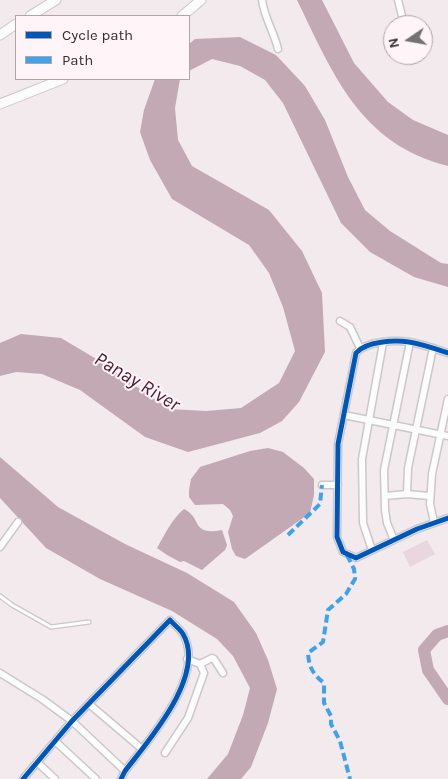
<!DOCTYPE html>
<html>
<head>
<meta charset="utf-8">
<style>
	body { margin:0 }
	#map { position:relative; width:448px; height:779px; overflow:hidden; background:#f2eaed; font-family:Karla,sans-serif }
	canvas { display:block }
	.legend { position:absolute; left:15px; top:15px; width:175px; height:65px; box-sizing:border-box; background:#fff5f9; border:1px solid #aea5a9; margin:0; padding:6px 9px; list-style:none; font-size:15px; color:#342e31 }
	.legend li { display:flex; align-items:center; gap:10px; height:25px }
	.legend b { width:25px; border:1px solid #aea5a9 }
	.north { position:absolute; left:383px; top:15px; width:50px; height:50px; box-sizing:border-box; background:#fff5f9; border:1px solid #aea5a9; border-radius:50%; rotate:258deg; font-size:14px; font-weight:700; line-height:20px; text-align:center; color:#342e31 }
	.north::after { content:''; display:block; margin:auto; width:18px; height:22px; background:#767073; clip-path:polygon(50% 0,100% 100%,50% 72%,0 100%) }
</style>
</head>
<body>
<div id="map">
<canvas width="448" height="779"></canvas>
<ul class="legend">
<li><b style="height:6px;background:#0057b8"></b>Cycle path</li>
<li><b style="height:6px;background:#3ea3eb"></b>Path</li>
</ul>
<div class="north">N</div>
</div>
<script>
const g = document.querySelector('canvas').getContext('2d');
g.lineJoin = 'round';
function fill(path, color) { g.fillStyle = color; g.fill(path, 'evenodd'); }
function trace(path, color, width, dash) { g.strokeStyle = color; g.lineWidth = width; g.lineCap = dash ? 'butt' : 'round'; g.setLineDash(dash || []); g.stroke(path); }
function label(font, color, halo, rows, align = 'center') {
  g.font = font + ' Karla,sans-serif'; g.lineWidth = 4; g.setLineDash([]); g.textBaseline = 'middle'; g.strokeStyle = halo; g.fillStyle = color; for (const [text, x, y, turn = 0] of rows) {
    g.save(); g.translate(x, y); g.rotate((+turn || 0) * Math.PI / 180); g.textAlign = isNaN(turn) ? turn : align; if (halo) g.strokeText(text, 0, 0); g.fillText(text, 0, 0); g.restore();
  }
}
fill(new Path2D(`
	M427 540 435 554 410 567 403 552Z`), '#e9d6de');
fill(new Path2D(`
	M297 0H322L354 63 388 102 413 120 448 135V166C360 144 333 74 297 0Z
	M240 37 276 55 305 86 325 120 348 177 365 210 390 231 441 263 448 264V287L414 277 370 252 341 223 283 103 265 80 240 66 212 59 189 71V44L195 39Z
	M155 79H180L175 108 178 140 192 166 269 210 302 251 322 293 325 352 299 402 282 421 260 433 188 452 145 437 80 390 42 374 16 372 0 376V343L21 334 61 338 98 360 169 409 206 411 241 408 279 383 295 351 283 307 269 273 249 245 172 199 150 160 140 132 144 110Z
	M268 448 283 452 304 468 314 479V495L310 513 245 559 236 556 232 549 228 532 233 516 230 510 223 504 195 505 189 497V490L191 479 200 467 250 451Z
	M0 457 58 507 125 544 187 573 234 602 256 633 268 660 277 689 268 723 251 767 241 779H207L228 754 243 715 250 688 233 656 217 639 172 611 100 579 46 548 0 498Z
	M184 509C203 518 190 536 222 530L227 545 225 550 202 570 184 561 180 562 167 555 157 548C165 534 172 519 184 509Z`), '#c3a9b4');
trace(new Path2D(`
	M448 631 437 635 424 650 428 670 448 699`), '#c3a9b4', 12);
const lane = new Path2D(`
	M0 596 12 605 51 627 89 622`);
const street = new Path2D(`
	M262 0C264 17 274 32 278 49
	M398 0 403 20
	M340 321 350 327 360 348
	M448 353C436 349 422 344 409 342 395 340 366 341 356 353L338 444 337 537 343 552 356 558 417 529 448 518
	M344 415 448 436
	M322 485H338
	M407 494 408 468 433 348
	M385 496 407 494 429 496
	M434 522 430 504 432 474 448 399
	M394 540 387 523 385 510 384 470 410 342
	M0 547 18 522
	M372 550 363 523 362 459 383 343
	M200 664 212 658 214 659 223 673
	M0 673 42 699 72 721 125 771
	M89 704 142 749
	M55 741 96 779
	M165 753 188 718 204 673 200 664 187 659
	M37 762 55 779
	M23 779 72 721 170 620C174 625 180 629 183 634 207 675 148 741 125 771L121 779`);
const secondary = new Path2D(`
	M30 16 56 0
	M182 16 201 0
	M0 35 16 24
	M0 104 63 79`);
trace(lane, '#ccc7c9', 5.5);
trace(street, '#ccc7c9', 9);
trace(secondary, '#ccc7c9', 11);
trace(lane, '#fdfcfc', 3);
trace(street, '#fdfcfc', 6);
trace(secondary, '#fdfcfc', 9);
trace(new Path2D(`
	M288 535 320 504 322 485
	M347 555 354 569 355 579 346 594 328 610 323 642 308 653C309 668 313 674 324 683V703L331 716V724L340 741 350 779`), '#3ea3eb', 4, [8, 4]);
trace(new Path2D(`
	M448 353C436 349 422 344 409 342 395 340 366 341 356 353L338 444 337 537 343 552 356 558 417 529 448 518
	M23 779 72 721 170 620C174 625 180 629 183 634 207 675 148 741 125 771L121 779`), '#0057b8', 5);
label('italic 20px', '#481b31', '#fff5f9', [
	["Panay River",137,382,31]
]);
</script>
</body>
</html>
